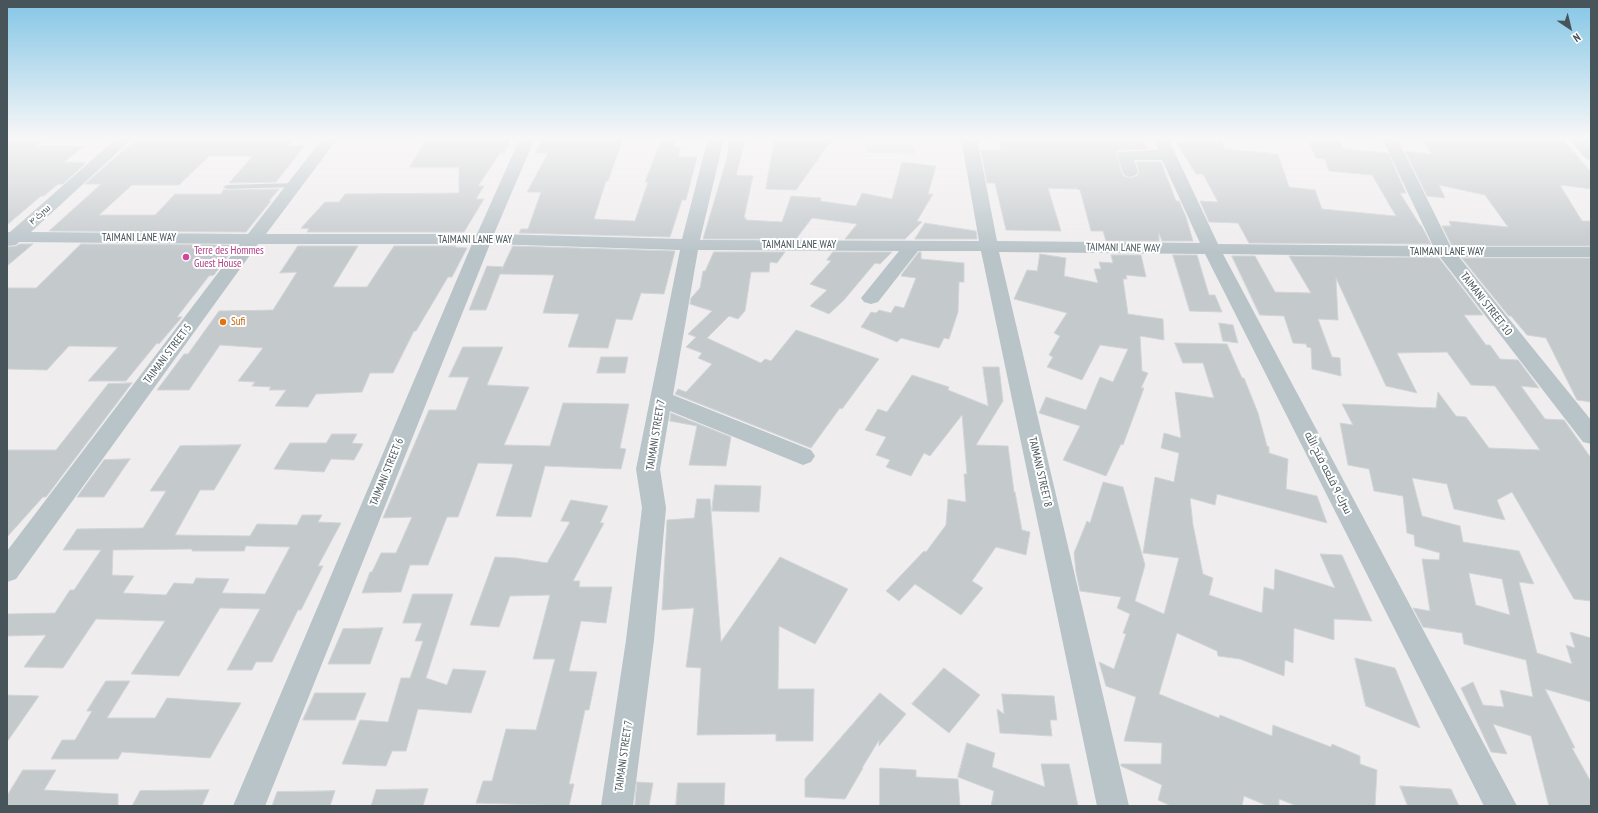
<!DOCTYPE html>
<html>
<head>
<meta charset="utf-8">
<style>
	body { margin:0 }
	#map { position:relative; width:1598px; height:813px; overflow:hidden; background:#f0edee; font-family:"PT Sans Narrow",sans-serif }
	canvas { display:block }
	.frame { position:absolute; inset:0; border:8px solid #475459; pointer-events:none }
	.north { position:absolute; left:1550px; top:8px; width:40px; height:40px; -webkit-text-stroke:3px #fff; paint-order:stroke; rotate:145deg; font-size:11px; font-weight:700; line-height:16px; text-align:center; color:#475459 }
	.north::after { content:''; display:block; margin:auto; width:14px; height:18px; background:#475459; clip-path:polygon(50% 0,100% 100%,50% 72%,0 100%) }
</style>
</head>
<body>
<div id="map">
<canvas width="1598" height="813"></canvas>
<div class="frame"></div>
<div class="north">N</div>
</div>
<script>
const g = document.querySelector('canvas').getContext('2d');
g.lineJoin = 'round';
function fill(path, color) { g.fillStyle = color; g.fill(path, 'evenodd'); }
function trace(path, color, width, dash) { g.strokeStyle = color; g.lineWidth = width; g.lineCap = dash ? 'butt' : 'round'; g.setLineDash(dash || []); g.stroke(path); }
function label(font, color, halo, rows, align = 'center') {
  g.font = font + ' "PT Sans Narrow",Cairo,sans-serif'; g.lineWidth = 4; g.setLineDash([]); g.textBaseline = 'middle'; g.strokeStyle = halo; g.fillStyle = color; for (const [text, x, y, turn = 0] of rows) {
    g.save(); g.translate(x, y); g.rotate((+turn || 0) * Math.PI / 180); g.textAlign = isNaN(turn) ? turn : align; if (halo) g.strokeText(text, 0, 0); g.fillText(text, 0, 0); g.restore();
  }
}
fill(new Path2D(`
	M867 138H953L954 142H913L915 154 867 153Z`), '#e0dedf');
const building = new Path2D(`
	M7 138 44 139 36 146H84L64 162 86 163 63 184H58L44 196H41L7 225Z
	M427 138H511L504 153H500L478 186H484L476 199H484L464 232H307L309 229 301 228 325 202H339L345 194 459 193V167H410Z
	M542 138H623L608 181H606L594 219 635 221 648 182H645L662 138H675L673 147H681L678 157H697L686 200H682L670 237 519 233 521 229H528L541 192H527L548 153H536Z
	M730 138H746L736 175 753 176 744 218H746V220L782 222 791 196 821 198 820 201 856 206 862 193 892 199 902 162 936 166 928 194H933L917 221 922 222 905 239H845L857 224 812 218 796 239H703L727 158Z
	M775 138H833L796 190 766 189Z
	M998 138H1143L1147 149 1119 150 1116 154 1123 176 1130 178 1137 176 1139 172 1136 162H1161L1176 201H1179L1186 217 1193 241H1162L1159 233V241H1106L1103 231H1091L1080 190 1076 189 1075 187V189L1048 188 1061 231 1006 230 995 183H987L981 150H1001Z
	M1179 138H1214L1217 142H1222L1225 149 1278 154 1289 187 1315 190 1322 209 1396 216 1372 175 1329 171 1325 159 1316 158 1309 142 1316 143 1314 138 1340 140 1344 149 1388 153 1406 193H1400L1420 225H1421L1431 244 1249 243 1238 223 1209 222 1200 201 1218 202 1203 174H1196L1177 143 1182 142Z
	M1423 138H1492L1523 141 1521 138H1562L1591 172V189L1560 185 1582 221H1591V246H1452L1442 226H1451L1449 221 1508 227 1485 195 1439 185 1445 198 1427 196 1405 151 1431 154Z
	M137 139 204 141 207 139 240 140 238 141H293L289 146 305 145 276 182 229 183 253 156H209L179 185H132L99 215H155L175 194H221L224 189 227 190 279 189 269 201H271L246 232 49 231 101 184H85Z
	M925 223 976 231 977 239H915Z
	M20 244H33L7 266V247L16 246Z
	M81 244 236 245 214 275 209 276 177 317H182L159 344 157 343 126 381H88L118 347 69 346 47 370 7 369V288H36Z
	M298 246H358L333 287H367L394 246H456L455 247 467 248 452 277H448L416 331H414L393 373H370L362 392 316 394 308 407 275 406 286 390H269L271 387 252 386 255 382 238 381 263 348 220 345 189 390H157L184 354H188L219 311 273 310 297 272 280 273Z
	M513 246 675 251 664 294 641 293 632 320 616 319 608 348 568 347 579 314 543 313 554 275 500 274 486 310H469L487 266 503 267 502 269Z
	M714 252H785L777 263 770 262 769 272H751L745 311 738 319 729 316 707 338 761 363 765 359 771 361 796 330 879 359 842 409 840 408 811 448 675 394 678 389 686 392 712 364 698 358 702 353 686 347 696 337 688 334 712 311 690 304 691 298 700 288 703 271H705Z
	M833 252H892L880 264 875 263 844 300 829 314 810 306 827 290 810 284 831 261 827 260Z
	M919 252H921V259L964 263V282H959L958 312 949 339 944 338 939 348 901 338 897 342 861 327 871 312 876 313 879 310 891 313 895 306 904 308 916 278 901 276 902 274Z
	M1040 254 1066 258 1064 276 1098 283 1094 269H1101L1099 262 1113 263 1111 255H1141L1146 277 1126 275 1127 279H1123L1128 314 1163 319 1164 340 1140 336 1142 371 1148 373 1141 388H1144L1123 445 1121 444 1106 476 1063 460 1080 426 1039 413 1046 397 1086 410 1100 377 1113 382 1128 349 1100 345 1082 380 1047 367 1053 357 1049 355 1060 336 1054 333 1067 313 1014 299 1027 270 1037 271Z
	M1173 255H1197L1209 295H1215L1222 312 1190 311Z
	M1232 256H1255L1275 292 1311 293 1289 256 1439 258 1483 315H1464L1486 345H1490L1500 359 1518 360 1539 388 1521 386 1545 419 1564 420 1591 458V601L1574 599 1512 492 1497 500 1505 520 1454 509 1447 484 1412 478 1422 516 1460 526 1463 542 1519 551 1534 584 1519 582 1537 653 1572 664 1566 645 1575 648 1570 632 1591 638V702L1545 689 1575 748H1572L1591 782V806H1549L1531 736 1493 724 1507 754 1491 752 1461 688 1473 682 1483 705 1504 707 1500 690 1533 697 1526 660 1464 644 1462 633 1423 627 1413 608 1430 611 1422 559 1439 560 1440 553 1415 546 1414 535 1407 533 1403 496 1374 491 1369 469 1348 465 1340 423 1353 425 1342 404 1436 408 1438 392 1456 416 1466 417 1489 448 1540 450 1495 386 1471 385 1447 352 1397 353 1417 393 1386 386 1336 278 1338 320 1318 319 1332 357 1340 358 1341 376 1312 369 1311 348 1307 347 1306 344 1293 343 1284 316 1260 315ZM1469 573 1502 579 1510 615 1476 605Z
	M1462 258H1591V402L1577 400 1546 338 1527 335 1511 316H1509Z
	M1219 323 1233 325 1238 343 1223 341Z
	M1175 343 1227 344 1242 378H1244L1258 413 1267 446 1269 447V453L1288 459 1286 489 1317 496 1327 523 1217 494 1215 505 1190 498 1193 525 1203 574 1213 578 1209 595 1262 613 1264 587 1274 590 1275 569 1335 588 1320 554 1342 555 1372 621 1334 619V640L1294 628 1293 663 1285 660 1284 676 1240 659 1218 656 1217 651 1177 633 1159 694 1219 718 1220 715 1272 736 1273 725 1331 747 1332 744 1360 756V764L1377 770 1375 806H1297L1279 799V806H1268L1244 796 1242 806H1171L1158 800 1162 785 1121 766V764H1161L1162 743 1124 741 1136 697 1106 686 1099 662 1114 669 1126 634 1123 633 1130 614 1117 608 1121 597 1080 591 1076 572 1074 553 1087 521 1090 523 1103 482 1123 487 1145 565 1135 601 1164 614 1179 558 1143 553 1155 477 1174 482 1179 453 1161 448 1164 433 1181 438 1175 392 1214 398 1203 363H1183Z
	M463 347H503L487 385 529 387 504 445 550 446 563 403 629 404 620 448 626 449 621 469 545 466 531 517 496 516 513 464 478 463 458 517H447L428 565H410L401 592 362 593 370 572H372L381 553H396L412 517 383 518 429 410H456L469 377H449Z
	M601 357H628L625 373H597Z
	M983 367H999L1003 401 976 445 1008 446 1014 492H1015L1022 530 1030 532 1026 555 996 547 972 581 983 588 961 615 915 584 899 601 886 591 924 551 926 552 946 525 948 499 966 502 964 474H967L962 415 930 456 924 453 911 476 886 467 890 460 876 455 886 437 865 430 878 409 887 412 912 375 949 387 948 390 988 406Z
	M132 383 46 497H43L7 537V450H56L108 384Z
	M671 413 731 437 726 466 689 465 697 426 670 421Z
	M332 434H357L352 443 363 444 354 460 331 459 324 472 274 469 290 443H326Z
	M241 445 214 490H200L175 535 250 536 257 524 297 525 302 515H322L318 522 341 523 318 566H323L301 610H298L272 662H256L252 670H227L260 609 220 608 179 676 131 674 165 621 96 619 63 668 24 667 46 635 7 636V614L55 613 70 590H74L101 550H63L77 529 143 528 166 491H150L180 446ZM246 546 290 547 265 594 222 593 229 579 196 578 193 584 174 583 166 595 123 593 134 576 112 575 113 550 192 549V551H244Z
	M130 459 104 497H77L104 460Z
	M715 485 761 486 759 512 712 511Z
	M697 499H710L721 642 780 557 848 589 815 644 779 626 778 689H814L813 741H776V734L697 735 701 668 686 667 694 608 662 610 667 520 694 518Z
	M571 500 608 506 600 523H604L573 581H580L579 587H612L606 623 581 621 569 671 597 672 589 710H585L569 784H574L569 806 476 803 483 781H492L506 729 536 730 555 659H533L550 595 510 596 499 627 470 625 495 557 516 558 547 563 570 522 561 521Z
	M413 594H453L426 678 447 685 453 669 486 671 471 713 418 709 406 751H392L386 766 342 764 360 720 388 722 401 678H410L423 641H415L422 623H403Z
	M383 628 370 664H328L343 629Z
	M1355 658 1395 668 1420 728 1366 706Z
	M944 668 980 695 949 733 912 704Z
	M106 681H130L107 718H155L167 698 241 703 210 758 122 752 118 759H51L62 740H75L92 711H87Z
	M315 693H366L355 720H303Z
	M880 693 906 714 879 746V740L862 768H863L845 799 805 797V779Z
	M1002 694 1054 696 1057 720H1050L1052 736 1000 733 997 709 1004 714Z
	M7 695 39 696 7 742Z
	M967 743 995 753 992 767 1045 787 1041 764H1069L1078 806H991L994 791 958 777Z
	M880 768 916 770V777L958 779 960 806H880Z
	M23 770H56L44 790 118 794V806H7V796Z
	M637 782 653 783 649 806H635Z
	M678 783H725L724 806H676Z
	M1400 786 1451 789 1459 806H1408Z
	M428 789 423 806H371L376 790Z
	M209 790 202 806H132L140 791Z
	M335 791 330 806H272L277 792Z`);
fill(building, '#c4c9cc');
trace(building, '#d1d5d8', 1);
fill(new Path2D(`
	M295 183 299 185 298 187 227 189 223 187 227 185Z`), '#b9c4c9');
fill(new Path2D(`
	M117 138H133L31 232 248 234 323 138H338L266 234H477L520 138H535L494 234 682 239 708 138H724L700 240 979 241 961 138H977L997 241 1200 243 1162 160H1134L1138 172 1136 175 1130 177 1124 175 1117 155 1119 152 1158 150 1153 138H1168L1218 244 1433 246 1382 138H1397L1451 247H1591V257H1459L1591 420V444L1583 442 1440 257 1223 254 1517 806H1484L1205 254 999 252 1129 806H1097L981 251H918L878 302 871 304 864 302 861 298 899 251 698 250 673 395 811 450 815 456 811 462 803 465 670 411 660 469 666 508 654 640 633 806H601L626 640 642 508 636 469 680 250 490 244 265 806H233L472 244H258L16 579 7 582V551L240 244 19 242 16 245 7 246V232H10Z
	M1569 138H1584L1591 146V160L1585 158Z`), '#b9c4c9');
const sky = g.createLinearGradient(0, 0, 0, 252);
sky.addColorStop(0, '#84c6e6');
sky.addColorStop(0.55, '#f8f7f7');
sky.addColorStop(1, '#f8f7f700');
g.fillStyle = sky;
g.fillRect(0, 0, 1598, 252);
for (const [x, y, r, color] of [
	[186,257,4,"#d1479c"],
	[223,322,4,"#e8710a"]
]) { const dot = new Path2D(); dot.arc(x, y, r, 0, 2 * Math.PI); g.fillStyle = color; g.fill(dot); trace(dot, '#fff', 1.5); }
label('9px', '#475459', '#fff', [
	["سرک ۴",40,215,-42]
]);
label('11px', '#475459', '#fff', [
	["TAIMANI LANE WAY",139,238],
	["TAIMANI LANE WAY",475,240],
	["TAIMANI LANE WAY",799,245],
	["TAIMANI LANE WAY",1123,248,1],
	["TAIMANI LANE WAY",1447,252],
	["TAIMANI STREET 10",1486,304,52],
	["TAIMANI STREET 5",168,354,-53],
	["TAIMANI STREET 7",656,435,-81],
	["TAIMANI STREET 6",387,472,-68],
	["TAIMANI STREET 8",1040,472,77],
	["سرك ٩ قلعه فتح الله",1328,473,63],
	["TAIMANI STREET 7",624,756,-82]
]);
label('11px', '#b23c85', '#fff', [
	["Terre des Hommes",194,251],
	["Guest House",194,264]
], 'left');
label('11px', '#c56008', '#fff', [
	["Sufi",231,322]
], 'left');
</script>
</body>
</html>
